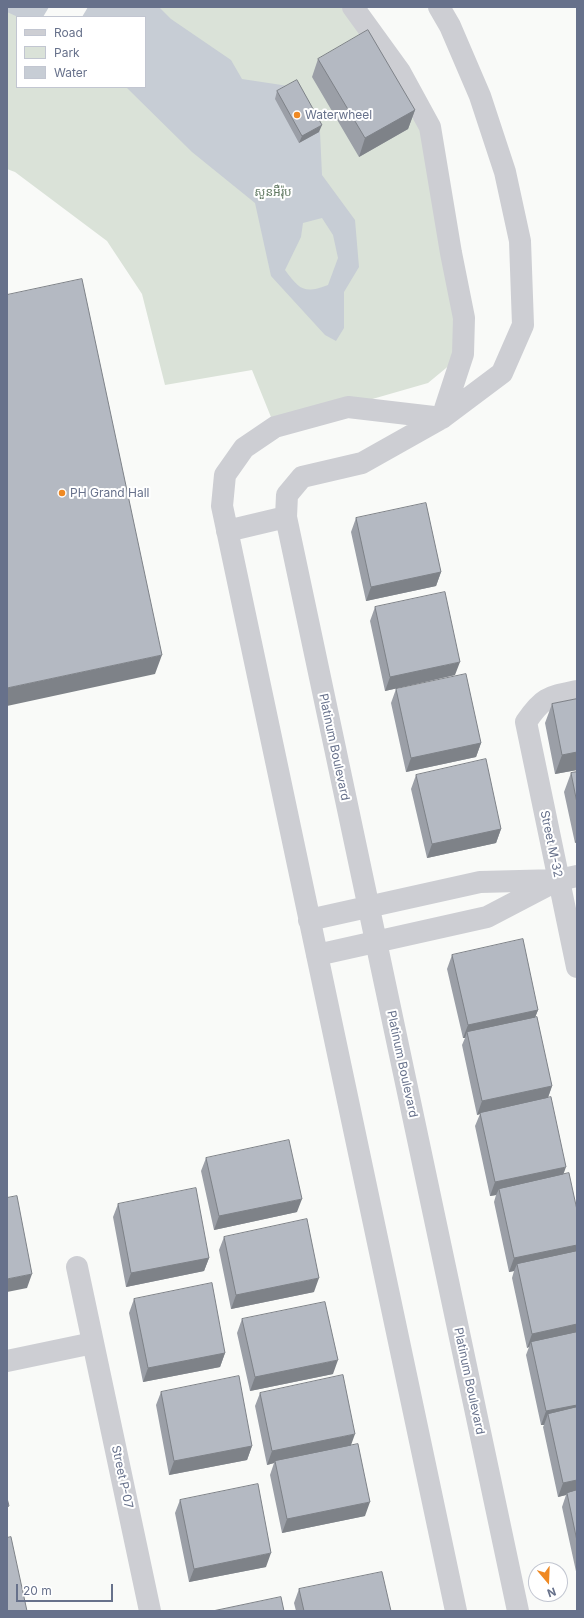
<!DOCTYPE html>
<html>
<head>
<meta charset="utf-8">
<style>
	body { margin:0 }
	#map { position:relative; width:584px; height:1618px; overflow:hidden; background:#f9faf8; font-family:Inter,sans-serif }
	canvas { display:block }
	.frame { position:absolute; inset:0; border:8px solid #67718b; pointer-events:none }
	.legend { position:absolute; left:16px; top:16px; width:130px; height:72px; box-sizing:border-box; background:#fff; border:1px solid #c2c6d1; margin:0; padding:5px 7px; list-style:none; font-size:12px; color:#67718b }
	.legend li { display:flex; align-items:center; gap:8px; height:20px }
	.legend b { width:20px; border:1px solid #c2c6d1 }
	.north { position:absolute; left:528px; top:1562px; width:40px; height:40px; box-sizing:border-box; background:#fff; border:1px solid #c2c6d1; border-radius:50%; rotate:161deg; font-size:11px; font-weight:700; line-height:16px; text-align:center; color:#67718b }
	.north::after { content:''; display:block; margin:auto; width:14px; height:18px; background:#ef8923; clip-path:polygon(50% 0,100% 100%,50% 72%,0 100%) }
	.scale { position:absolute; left:16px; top:1584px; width:97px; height:18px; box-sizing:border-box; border:2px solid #67718b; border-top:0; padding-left:5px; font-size:12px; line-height:14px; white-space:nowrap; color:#67718b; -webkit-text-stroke:3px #fff; paint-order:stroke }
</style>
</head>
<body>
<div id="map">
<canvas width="584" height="1618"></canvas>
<div class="frame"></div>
<ul class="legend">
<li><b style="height:5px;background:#cdced3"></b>Road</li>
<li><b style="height:11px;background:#dae2d8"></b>Park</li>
<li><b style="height:11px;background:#c7cdd5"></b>Water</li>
</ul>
<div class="north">N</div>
<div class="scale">20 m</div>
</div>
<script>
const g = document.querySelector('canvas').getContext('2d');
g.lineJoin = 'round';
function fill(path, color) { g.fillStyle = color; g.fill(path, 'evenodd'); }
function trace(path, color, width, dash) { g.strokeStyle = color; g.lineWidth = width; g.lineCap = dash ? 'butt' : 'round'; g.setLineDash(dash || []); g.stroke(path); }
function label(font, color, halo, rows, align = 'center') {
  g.font = font + ' Inter,"Noto Sans Khmer",sans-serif'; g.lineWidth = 4; g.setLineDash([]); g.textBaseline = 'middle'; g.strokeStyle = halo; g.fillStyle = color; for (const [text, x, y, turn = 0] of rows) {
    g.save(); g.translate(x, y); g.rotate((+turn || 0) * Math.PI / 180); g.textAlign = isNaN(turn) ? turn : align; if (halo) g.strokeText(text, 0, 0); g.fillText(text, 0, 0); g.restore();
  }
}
fill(new Path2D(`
	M7 7H353L430 127 463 354 428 383 275 427 252 370 165 385 142 294 107 241 15 172 7 169ZM17 17H145V87H17Z`), '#dae2d8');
fill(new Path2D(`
	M7 7H159L171 19 231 60 242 79 295 87 320 132 322 175 355 220 359 267 344 292V328L336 341 325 335 271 276 255 203 192 152 126 87H145V17H18L7 12ZM322 218 333 235 338 258 328 285C304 294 300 290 285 270L301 237 303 223Z`), '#c7cdd5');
fill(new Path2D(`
	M49 7H88L82 17H43Z`), '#f9faf8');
trace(new Path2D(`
	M353 7 400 72 430 127 451 253 464 318 463 354 442 418
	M439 7 450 26 480 96 505 172 520 241 523 325 502 373 442 418 362 463 302 477 287 495 286 517 518 1611
	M442 418 348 407 275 427 244 448 225 475 222 506 456 1611
	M227 531 286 517
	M577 691C548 697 543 697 526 722L577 967
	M309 920 480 882 559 880 577 876
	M317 955 487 917 554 882
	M77 1267 150 1611
	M7 1361 93 1343`), '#cdced3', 22);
fill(new Path2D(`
	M318 59 415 110 408 129 359 157 312 77Z
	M277 91 319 132 299 143 275 99Z
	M356 518 441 572 436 586 366 601 351 532Z
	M375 607 455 675 385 691 370 621Z
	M396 689 481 743 476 757 406 772 391 703Z
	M577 699V770L555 774 545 723 552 704Z
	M577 772V842L575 843 564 792 571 773Z
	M416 775 501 829 496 843 427 858 411 789Z
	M452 955 538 1010 535 1017 552 1086 548 1098 563 1175 577 1210V1576L562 1507 566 1495 558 1497 543 1427 544 1425H541L526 1355 529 1347 527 1348 512 1278 514 1271 509 1272 494 1202 496 1195 490 1196 475 1126 480 1114 477 1115 462 1045 465 1038H463L447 969Z
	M206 1158 297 1212 214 1230 201 1171Z
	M118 1204 209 1258 204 1271 126 1287 113 1217Z
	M224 1237 314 1292 231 1309 219 1250Z
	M134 1299 225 1353 220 1367 143 1382 129 1313Z
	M242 1319 333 1374 250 1391 237 1333Z
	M161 1392 252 1446 247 1460 169 1475 156 1405Z
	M260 1393 350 1446 365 1516 282 1533 270 1475 274 1463 267 1465 255 1406Z
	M180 1500 266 1567 189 1582 175 1513Z
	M299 1589 391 1611H296L294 1603Z`), '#9b9fa7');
fill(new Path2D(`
	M415 110 408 129 359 157 365 138Z
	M322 125 319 132 299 143 302 136Z
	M441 572 436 586 366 601 371 587Z
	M162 655 155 674 7 706V688Z
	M460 662 455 675 385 691 390 677Z
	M481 743 476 757 406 772 411 758Z
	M577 752V770L555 774 562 755Z
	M501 829 496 843 427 858 432 844Z
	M577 836V842L575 843Z
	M538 1010 533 1023 467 1032 465 1038H463L468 1025Z
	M552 1086 547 1100 480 1113V1114L477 1115 482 1101Z
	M566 1167 561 1181 499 1189 496 1195 490 1196 495 1182Z
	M302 1199 297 1212 214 1230 219 1216Z
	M577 1245V1257L517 1264 514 1271 509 1272 514 1258Z
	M209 1258 204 1271 126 1287 131 1273Z
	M32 1274 27 1288 7 1292V1279Z
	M319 1278 314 1292 231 1309 236 1295Z
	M577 1324V1337L531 1342 529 1347 527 1348 532 1334Z
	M225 1353 220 1367 143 1382 148 1368Z
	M338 1360 333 1374 250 1391 255 1377Z
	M577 1405V1417L548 1414 544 1425H541L546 1411Z
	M355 1434 350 1448 275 1461 274 1463 267 1465 272 1451Z
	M252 1446 247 1460 169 1475 174 1461Z
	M577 1480V1493H567L566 1495 558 1497 563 1483Z
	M370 1502 365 1516 282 1533 287 1519Z
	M271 1553 266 1567 189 1582 194 1569Z`), '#7e8288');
const building = new Path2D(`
	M368 30 415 110 365 138 318 59Z
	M297 80 322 125 302 136 277 91Z
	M82 279 162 655 7 688V295Z
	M426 503 441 572 371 587 356 518Z
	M445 592 460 662 390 677 375 607Z
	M466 674 481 743 411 758 396 689Z
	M577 699V752L562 755 552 704Z
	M486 759 501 829 432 844 416 775Z
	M577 772V803L571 773Z
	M523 939 538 1010 468 1025 452 955Z
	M537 1017 552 1086 482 1101 467 1032Z
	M551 1097 566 1167 495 1182 480 1113Z
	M289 1140 302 1199 219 1216 206 1158Z
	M569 1173 577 1210V1245L514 1258 499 1189Z
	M196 1188 209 1258 131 1273 118 1204Z
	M17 1196 32 1274 7 1279V1198Z
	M307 1219 319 1278 236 1295 224 1237Z
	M577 1251V1324L532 1334 517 1264Z
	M212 1283 225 1353 148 1368 134 1299Z
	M325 1302 338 1360 255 1377 242 1319Z
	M577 1332V1405L546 1411 531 1342Z
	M343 1375 355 1434 272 1451 260 1393Z
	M239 1376 252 1446 174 1461 161 1392Z
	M577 1407V1480L563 1483 548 1414Z
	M358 1444 370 1502 287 1519 275 1461Z
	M258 1484 271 1553 194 1569 180 1500Z
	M577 1490V1541L567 1493Z
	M7 1498 9 1506 7 1507Z
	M11 1537 27 1611H7V1538Z
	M382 1572 391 1611H304L299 1589Z
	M281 1597 284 1611H213Z`);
fill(building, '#b4b9c2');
trace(building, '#7e8288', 1);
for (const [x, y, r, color] of [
	[297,115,4,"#ef8923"],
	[62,493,4,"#ef8923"]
]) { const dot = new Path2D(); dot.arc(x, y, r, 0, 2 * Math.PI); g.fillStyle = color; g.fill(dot); trace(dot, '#fff', 1.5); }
label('12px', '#67718b', '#fff', [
	["Waterwheel",305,115],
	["PH Grand Hall",70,493]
], 'left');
label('12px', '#637b64', '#fff', [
	["សួនអឺរ៉ុប",273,192]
]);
label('12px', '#67718b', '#fff', [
	["Platinum Boulevard",334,747,78],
	["Street M-32",551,844,78],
	["Platinum Boulevard",402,1064,78],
	["Platinum Boulevard",469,1381,78],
	["Street P-07",122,1477,78]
]);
</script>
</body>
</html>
